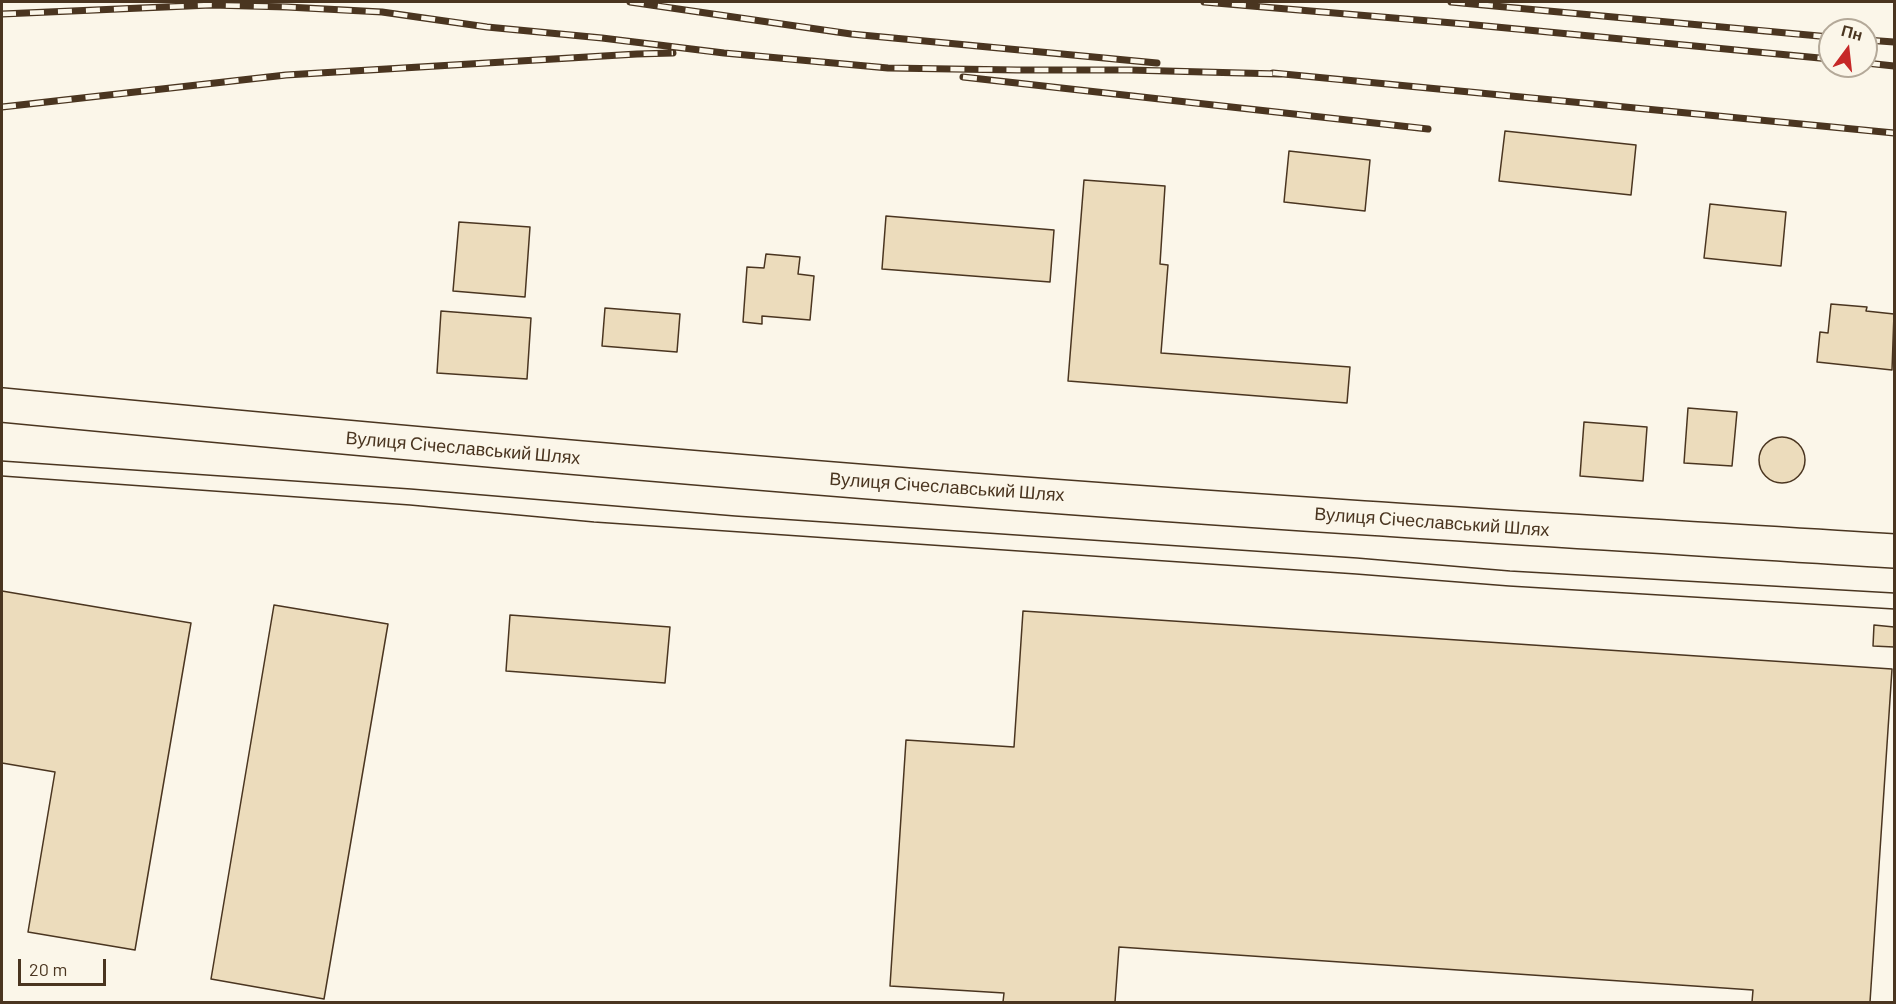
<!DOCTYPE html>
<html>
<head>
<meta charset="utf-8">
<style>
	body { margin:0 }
	#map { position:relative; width:1896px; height:1004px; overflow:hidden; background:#fbf6e9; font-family:Barlow,sans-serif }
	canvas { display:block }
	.frame { position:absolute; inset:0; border:3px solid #4a3520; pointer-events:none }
	.north { position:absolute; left:1818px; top:18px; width:60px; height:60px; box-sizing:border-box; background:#fbf6e9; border:2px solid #b4a999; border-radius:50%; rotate:15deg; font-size:16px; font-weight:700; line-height:24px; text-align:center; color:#4a3520 }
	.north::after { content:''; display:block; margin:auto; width:21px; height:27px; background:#c62828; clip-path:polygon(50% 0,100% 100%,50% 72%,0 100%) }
	.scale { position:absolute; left:18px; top:959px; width:88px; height:27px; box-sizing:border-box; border:3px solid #4a3520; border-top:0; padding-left:8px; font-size:18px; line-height:21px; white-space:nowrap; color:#4a3520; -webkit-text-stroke:4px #fbf6e9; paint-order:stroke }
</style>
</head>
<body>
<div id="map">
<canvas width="1896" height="1004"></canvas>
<div class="frame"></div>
<div class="north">Пн</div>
<div class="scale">20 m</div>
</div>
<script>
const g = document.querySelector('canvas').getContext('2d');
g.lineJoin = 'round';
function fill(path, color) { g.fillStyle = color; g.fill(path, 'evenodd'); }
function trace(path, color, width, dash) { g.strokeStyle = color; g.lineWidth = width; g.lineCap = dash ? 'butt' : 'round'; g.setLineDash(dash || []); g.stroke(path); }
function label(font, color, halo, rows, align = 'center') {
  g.font = font + ' Barlow,sans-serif'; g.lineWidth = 4.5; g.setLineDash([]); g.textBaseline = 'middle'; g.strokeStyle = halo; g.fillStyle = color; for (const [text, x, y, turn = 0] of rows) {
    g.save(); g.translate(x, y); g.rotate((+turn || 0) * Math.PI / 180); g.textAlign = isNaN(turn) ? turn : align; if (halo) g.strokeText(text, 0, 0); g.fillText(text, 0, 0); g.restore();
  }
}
const building = new Path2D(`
	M1505 131 1636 145 1631 195 1499 181Z
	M1289 151 1370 160 1365 211 1284 202Z
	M1084 180 1165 186 1160 264 1168 265 1161 353 1350 367 1347 403 1068 381Z
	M1710 204 1786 212 1781 266 1704 258Z
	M886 216 1054 230 1050 282 882 269Z
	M459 222 530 227 525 297 453 291Z
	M766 254 800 257 798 274 814 276 810 320 762 316V324L743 322 747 267 764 268Z
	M1831 304 1867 307 1866 311 1894 314 1892 370 1817 362 1820 332 1828 333Z
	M605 308 680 314 677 352 602 346Z
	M441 311 531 318 527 379 437 373Z
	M1688 408 1737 412 1732 466 1684 463Z
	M1584 422 1647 427 1643 481 1580 476Z
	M1759 460a23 23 0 1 1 46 0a23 23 0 1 1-46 0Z
	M2 591 191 623 135 950 28 932 55 772 2 763Z
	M274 605 388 624 324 999 211 979Z
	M1023 611 1892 669 1870 1002H1752L1753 990 1119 947 1115 1002H1003L1004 993 890 986 906 740 1014 747Z
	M510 615 670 627 665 683 506 671Z
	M1874 625 1894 627V647L1873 646Z`);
fill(building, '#ecdcbc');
trace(building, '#4a3520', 1.5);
const primary = new Path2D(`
	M2 405C324 436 648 465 971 490 1279 514 1587 532 1894 551`);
trace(primary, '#4a3520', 36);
trace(primary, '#fbf6e9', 33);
trace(new Path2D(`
	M2 461 411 489 735 516 1357 558 1510 571 1894 593
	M2 476 410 505 594 522 1356 574 1509 586 1894 609`), '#4a3520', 1.5);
const rail = new Path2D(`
	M630 2 851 34 1157 63
	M1204 2 1465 24 1830 59
	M1451 2 1830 37
	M2 14 211 5 287 7 382 12 487 27 602 38 724 53 888 68 1017 70H1129L1279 74
	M1866 40 1894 42
	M1866 63 1894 66
	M1273 73 1894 133
	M963 77 1428 129
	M2 107 286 75 637 54 673 53`);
trace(rail, '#4a3520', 7);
trace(rail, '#fbf6e9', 4.5, [14]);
label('18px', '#4a3520', '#fbf6e9', [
	["Вулиця Січеславський Шлях",463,448,5],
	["Вулиця Січеславський Шлях",947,487,4],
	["Вулиця Січеславський Шлях",1432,522,4]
]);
</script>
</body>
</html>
